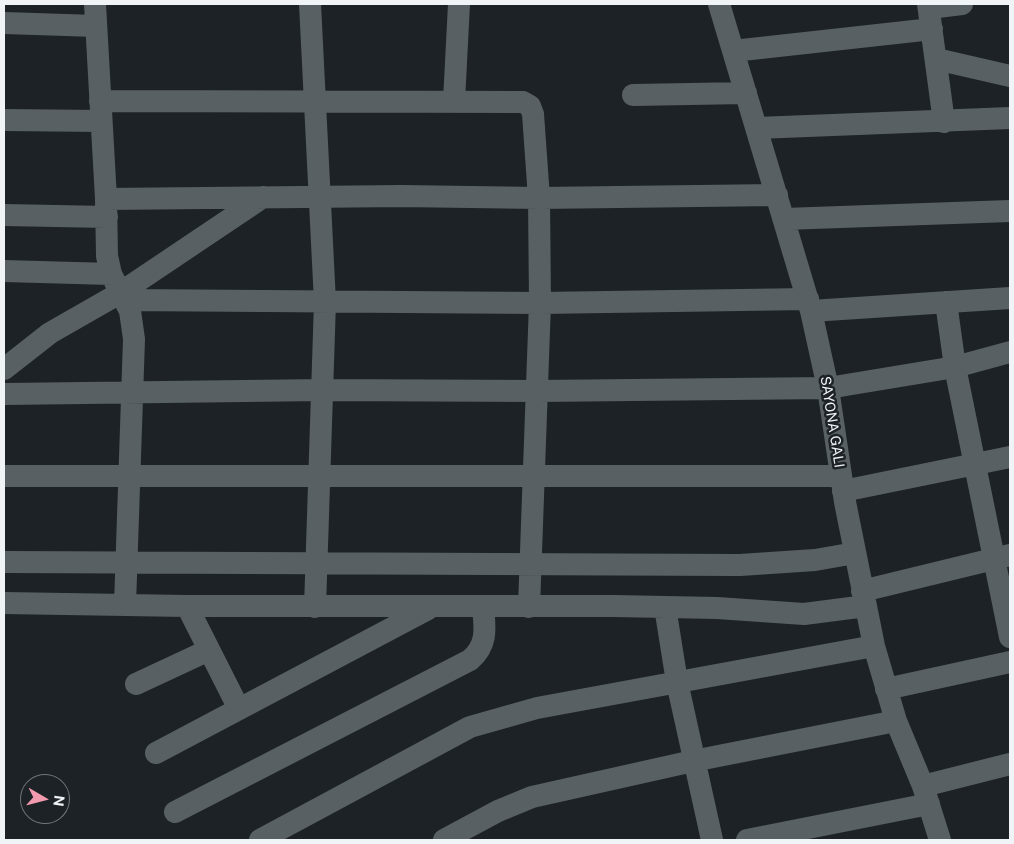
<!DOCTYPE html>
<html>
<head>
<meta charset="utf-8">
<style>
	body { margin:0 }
	#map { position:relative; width:1014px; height:844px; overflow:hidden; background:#1d2226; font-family:"Public Sans",sans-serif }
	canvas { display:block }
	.frame { position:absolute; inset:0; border:5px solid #f0f4f7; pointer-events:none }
	.north { position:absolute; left:20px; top:774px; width:50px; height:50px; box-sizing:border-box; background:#1d2226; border:1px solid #71767a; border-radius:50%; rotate:98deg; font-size:14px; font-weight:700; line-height:20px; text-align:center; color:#f0f4f7 }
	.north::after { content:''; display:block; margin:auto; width:18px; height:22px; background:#f29aae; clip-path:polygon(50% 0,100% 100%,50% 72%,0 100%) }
</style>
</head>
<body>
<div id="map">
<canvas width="1014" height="844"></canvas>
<div class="frame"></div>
<div class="north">N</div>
</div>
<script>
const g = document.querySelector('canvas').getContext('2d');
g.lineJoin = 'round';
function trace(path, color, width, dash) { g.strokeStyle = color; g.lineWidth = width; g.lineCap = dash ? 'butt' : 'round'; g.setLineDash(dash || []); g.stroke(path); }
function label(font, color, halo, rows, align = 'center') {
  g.font = font + ' "Public Sans",sans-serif'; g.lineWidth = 5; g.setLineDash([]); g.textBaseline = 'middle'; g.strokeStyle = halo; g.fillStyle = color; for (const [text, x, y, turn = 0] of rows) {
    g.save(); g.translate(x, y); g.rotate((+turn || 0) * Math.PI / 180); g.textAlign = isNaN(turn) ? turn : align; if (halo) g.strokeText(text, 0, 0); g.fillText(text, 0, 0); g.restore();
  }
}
trace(new Path2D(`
	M95 4 106 199 107 256 111 274 130 311 134 339 125 605
	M310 4 325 302 315 607
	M719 4 811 311 828 388 845 502 874 646 896 721 923 786 940 840
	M928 4 944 122
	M929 8 962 4
	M4 23 96 26
	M733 51 932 29
	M936 59 1010 76
	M633 95 746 93
	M100 101 523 102 530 106 533 114 539 198 402 196 106 199
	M454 101 459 4
	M4 120 101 121
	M757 128 1010 118
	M4 215 107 217
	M784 219 1010 211
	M4 271 111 274
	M125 300 540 303 808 299
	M946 302 955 367 1010 637
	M811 311 1010 298
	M4 369 50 333 120 293 263 197
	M4 394 324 390 537 391 828 388 955 367 1010 352
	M4 476H841
	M843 491 1010 457
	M4 562 740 565 815 560 855 553
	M862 591 1010 555
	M4 603 187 606H614L717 608 804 614 866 606
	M187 606 239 709
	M529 607 540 303 539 198 777 195
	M665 607 677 682 712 840
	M136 684 209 650
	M886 689 1010 662
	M156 753 428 609
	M923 786 1010 764
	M175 812 470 660C488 645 485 628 483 607
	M260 840 470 727 537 708 874 646
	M444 840 498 811 532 797 693 761 896 721
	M747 840 929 804`), '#596064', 22);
label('14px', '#f0f4f7', '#1d2226', [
	["SAYONA GALI",832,422,81]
]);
</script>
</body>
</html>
